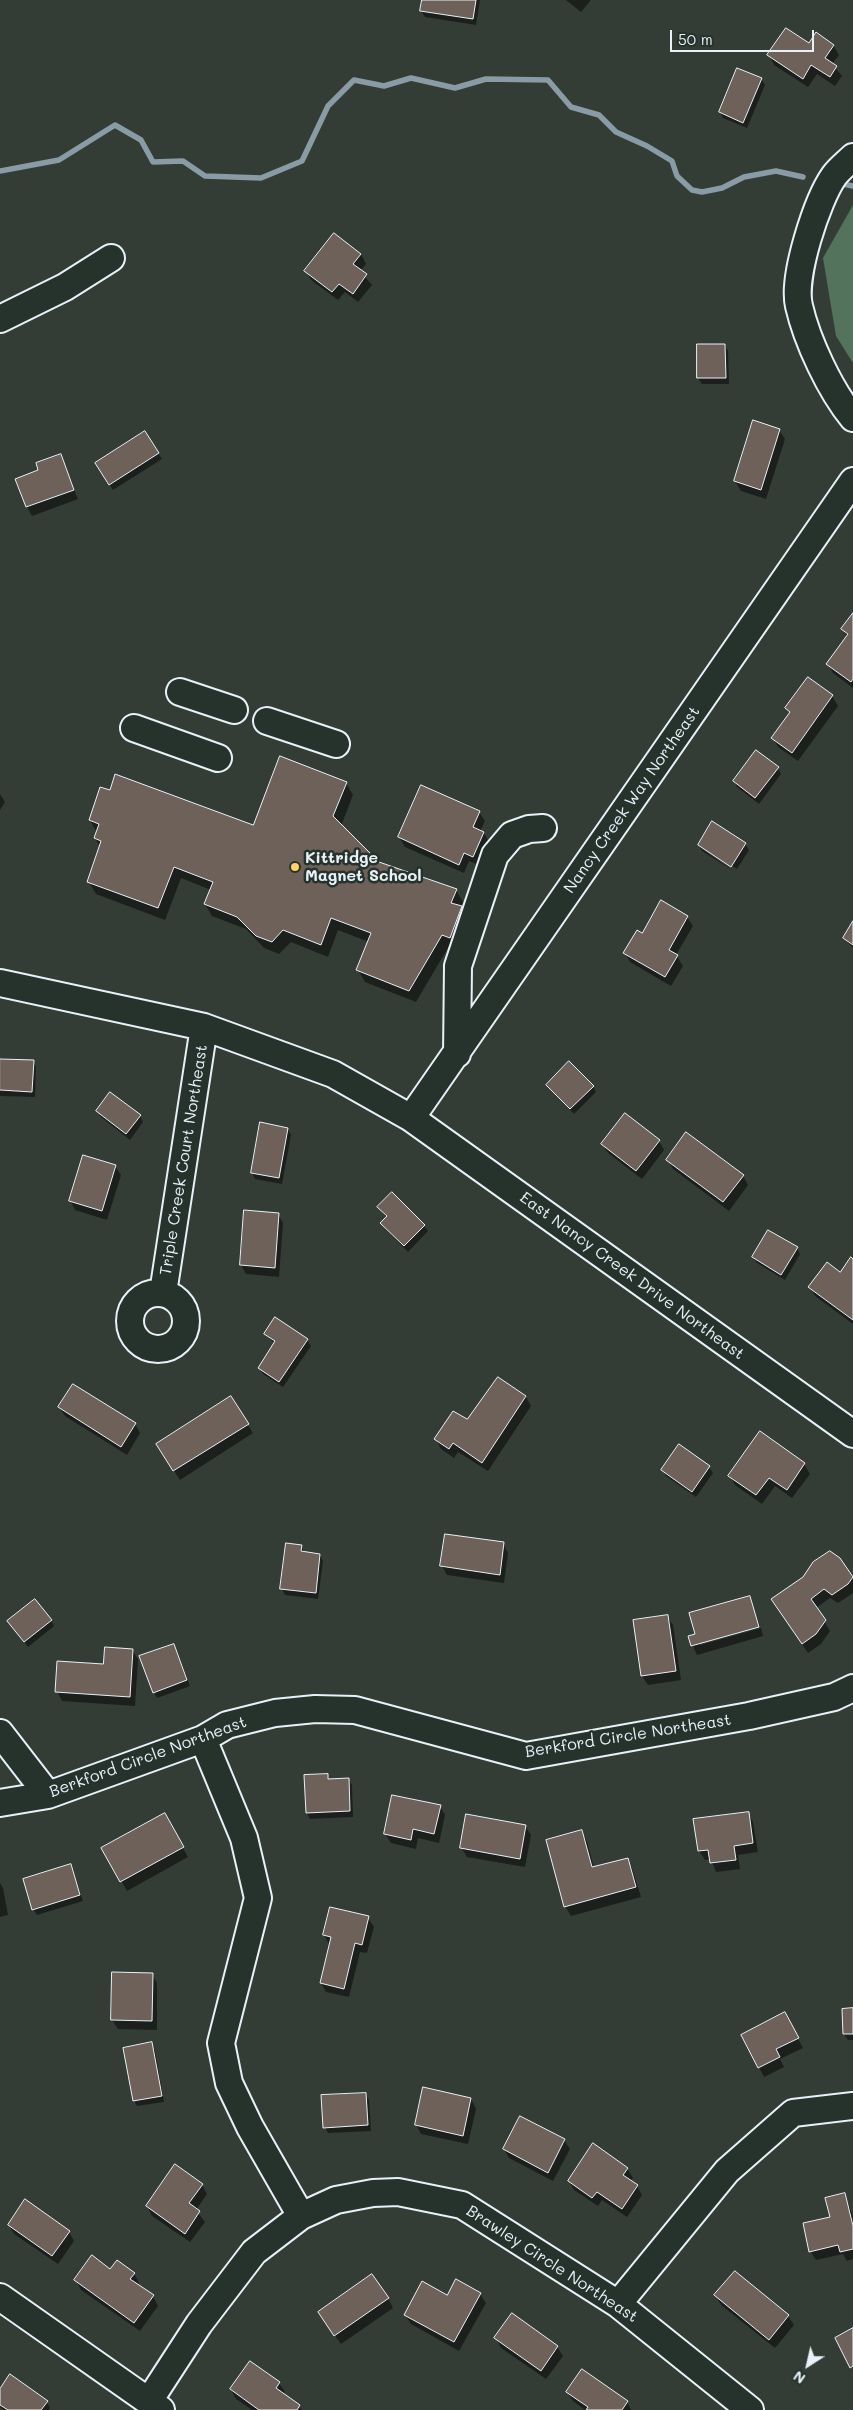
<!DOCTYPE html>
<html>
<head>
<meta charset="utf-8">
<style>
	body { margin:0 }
	#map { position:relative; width:853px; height:2410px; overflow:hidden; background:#343c36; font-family:Mali,sans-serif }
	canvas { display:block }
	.north { position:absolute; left:783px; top:2340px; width:50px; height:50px; -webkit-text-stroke:4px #26332d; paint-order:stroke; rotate:215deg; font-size:14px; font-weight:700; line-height:20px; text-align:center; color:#e8f1f8 }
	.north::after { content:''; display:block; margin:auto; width:18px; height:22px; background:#e8f1f8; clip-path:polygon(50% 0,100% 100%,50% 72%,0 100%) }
	.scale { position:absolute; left:670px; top:30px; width:144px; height:22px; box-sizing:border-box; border:2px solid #e8f1f8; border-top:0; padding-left:6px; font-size:15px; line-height:18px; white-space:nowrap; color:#e8f1f8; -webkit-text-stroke:4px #26332d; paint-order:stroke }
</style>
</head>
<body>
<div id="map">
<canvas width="853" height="2410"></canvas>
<div class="north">N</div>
<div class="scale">50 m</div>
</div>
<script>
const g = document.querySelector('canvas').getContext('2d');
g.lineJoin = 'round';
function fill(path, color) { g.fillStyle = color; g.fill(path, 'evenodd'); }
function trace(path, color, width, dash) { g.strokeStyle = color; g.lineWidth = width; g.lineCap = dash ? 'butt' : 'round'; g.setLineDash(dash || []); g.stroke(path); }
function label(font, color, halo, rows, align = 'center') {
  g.font = font + ' Mali,sans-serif'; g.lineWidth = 5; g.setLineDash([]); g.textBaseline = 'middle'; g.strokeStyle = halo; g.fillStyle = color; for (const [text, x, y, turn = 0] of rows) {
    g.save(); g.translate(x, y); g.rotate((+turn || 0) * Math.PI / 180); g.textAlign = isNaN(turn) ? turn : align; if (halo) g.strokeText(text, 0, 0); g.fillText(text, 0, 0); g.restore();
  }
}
fill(new Path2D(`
	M853 205V363L836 336 823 258Z`), '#54735c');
fill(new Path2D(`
	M423 0H480L476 25 425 17 421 11Z
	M566 0H591L581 12Z
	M809 45H833L839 55 832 64 842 76 835 86 817 74 808 87 774 65 769 55Z
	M761 79 765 85 747 128 723 118 720 112Z
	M361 254 366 264 360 271 372 285 358 302 345 292 338 300 311 280 306 271Z
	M725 345 728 351 729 384H702L698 378Z
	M779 430 785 439 766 499 741 491 735 481Z
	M145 433 162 459 113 490 96 463Z
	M60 456 78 499 32 516 27 507 40 471Z
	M853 615V688L833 673 828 664 847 636 843 629Z
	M808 679 832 696 838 706 798 761 778 747 773 738 790 714 787 708Z
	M778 768 781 774 759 804 737 787 734 781Z
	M346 783 353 795 341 826 379 863 456 890 463 902 461 907 468 919 457 950 449 946 416 1002 365 982 358 970 369 942 338 930 328 957 291 942 279 954 264 948 246 929 212 916 205 904 211 890 181 878 165 920 96 894 89 882 100 847 95 838 97 833 90 820 253 827Z
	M0 794 5 802 0 810Z
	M479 812 485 821 480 831 484 833 489 842 479 865 469 861 464 873 405 847 399 837Z
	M745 844 749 850 737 869 702 846V849L735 872 702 851 699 845Z
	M687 917 693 926 676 955 683 966 671 986 630 962 625 953 642 935Z
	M853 924V948L844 938Z
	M0 1060 33 1061 36 1067 35 1097 0 1096Z
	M547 1085 593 1086 596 1092 574 1114Z
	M97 1111 140 1116 143 1122 130 1140 101 1117Z
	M288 1129 291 1135 282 1184 255 1179 252 1173Z
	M659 1141 664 1150 642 1179 608 1153 602 1144Z
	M668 1160 743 1176 748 1185 729 1211 673 1169Z
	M115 1166 121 1175 107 1220 75 1210 70 1200Z
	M378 1207 424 1226 428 1231 408 1252 385 1229 382 1224 387 1218Z
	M278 1214 283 1223 279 1277 246 1274 241 1265Z
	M797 1248 800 1254 785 1280 757 1263 753 1257Z
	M853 1260V1324L815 1296 810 1287 840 1274Z
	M266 1334 307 1340 311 1346 283 1387 263 1374 259 1368 275 1344Z
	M499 1379 526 1397 531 1406 488 1471 458 1452 454 1458 441 1449 436 1439 467 1421Z
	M59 1407 135 1424 140 1433 127 1455 65 1416Z
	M247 1424 253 1433 180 1480 163 1454Z
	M760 1433 804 1464 810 1474 792 1498 775 1486 762 1504 735 1485 730 1476Z
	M709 1467 713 1473 696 1497 666 1476 663 1470Z
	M503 1544 508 1553 504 1583 447 1575 442 1566Z
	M301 1546 305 1553 320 1555 323 1561 318 1599 285 1595 282 1589Z
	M839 1559 853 1579V1593L838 1603 830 1598 816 1608 830 1631 821 1644 808 1653 772 1600Z
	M749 1598 760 1626 700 1643V1645L761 1628 763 1636 697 1655 689 1637 697 1635Z
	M667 1616 673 1625 681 1680 648 1685 642 1676Z
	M51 1620 54 1626 28 1647 9 1621Z
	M132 1650 138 1659 135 1706 62 1701 57 1691Z
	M177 1651 190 1686 157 1698 154 1692Z
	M305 1776H327L330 1780 348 1779 352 1785 353 1817 310 1819 307 1813Z
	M440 1806 445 1815 439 1843 418 1838 416 1849 391 1843 385 1834Z
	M748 1813 753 1822 758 1852 738 1855 740 1869 716 1872 711 1859 705 1860 699 1851Z
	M164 1815 188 1857 127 1891 103 1849Z
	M525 1826 531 1835 525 1867 467 1857 461 1847Z
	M581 1832 587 1841 594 1868 627 1859 632 1868 641 1897 571 1916 565 1906Z
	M70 1866 83 1901 37 1915 33 1909Z
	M0 1883 3 1888 8 1915 0 1917Z
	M368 1918 374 1927 367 1953 360 1952 349 1997 326 1992 321 1983 329 1944 324 1935Z
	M113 1973 152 1974 157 1983V2030L118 2029 112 2020Z
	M853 2010V2040H848L844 2034Z
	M790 2023 803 2048 780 2059 784 2067 764 2077 742 2035Z
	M151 2044 155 2050 164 2102 137 2106 134 2100Z
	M365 2094 369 2100 371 2131 328 2133 325 2127Z
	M471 2099 476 2109 468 2144 421 2134 416 2124Z
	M564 2140 570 2149 553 2181 509 2158 504 2149Z
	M627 2168 633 2178 630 2181 637 2186 642 2195 627 2217 602 2200 598 2206 574 2190 569 2181Z
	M202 2185 207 2194 196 2210 205 2222 190 2242 152 2216 147 2206Z
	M845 2195 853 2216V2259L847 2261 843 2254 816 2260 810 2251Z
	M9 2225 69 2232 74 2241 58 2264 14 2234Z
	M111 2271 134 2273 139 2283 137 2285 153 2296 158 2306 140 2331 81 2290 76 2280Z
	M735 2272 788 2316 794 2325 775 2348 721 2305 716 2296Z
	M480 2294 486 2303 459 2351 411 2324 405 2315 448 2296Z
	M388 2298 393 2308 341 2344 325 2322Z
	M496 2338 557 2347 563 2356 546 2379 501 2348Z
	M250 2363 279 2383 285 2392 283 2394 302 2410H252L236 2399 231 2390Z
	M0 2391 47 2402 50 2408 49 2410H4L0 2407Z
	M567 2392 627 2402 631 2410H585L573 2401Z`), '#0007');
trace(new Path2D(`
	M0 171 59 160 115 125 141 140 153 162 183 161 205 176 261 178 302 161 328 106 354 80 384 86 411 78 455 88 486 79 548 80 571 107 599 115 616 132 647 146 672 161 677 176 692 190 702 192 722 188 744 177 776 171 803 177
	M838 183 853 186`), '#899ca5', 5.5);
const building = new Path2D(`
	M422 0H476L473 19 420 11Z
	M786 28 809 43 816 32 834 45 825 58 837 66 830 77 811 65 803 79 767 55Z
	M737 68 762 78 743 123 719 112Z
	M334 233 361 254 353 264 367 274 353 294 339 284 332 292 304 271Z
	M697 344H725L726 378H697Z
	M753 420 780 429 761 490 734 481Z
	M145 431 159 453 109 485 95 463Z
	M61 454 74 490 26 507 15 479 38 470 36 463Z
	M853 613V679L851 682 826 664 848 634 841 629Z
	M808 677 833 695 792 753 771 738 790 712 785 708Z
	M756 750 779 767 755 798 733 781Z
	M280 756 347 782 333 816 379 862 457 889 451 903 462 906 450 938 442 935 409 991 356 970 371 933 331 918 321 945 283 930 272 942 256 936 237 917 204 904 213 882 174 867 158 908 87 882 101 841 94 838 99 824 89 820 100 787 110 790 115 774 253 825Z
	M421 785 480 811 473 827 484 832 473 857 464 853 459 865 398 837Z
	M712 821 746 843 731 867 698 845Z
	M661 900 688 916 669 950 678 955 665 977 623 953 637 930 642 933Z
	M853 921V945L843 938Z
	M0 1059 34 1060 32 1092 0 1090Z
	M569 1061 594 1086 570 1109 546 1085Z
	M110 1092 141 1115 126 1134 96 1111Z
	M625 1113 660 1140 636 1171 601 1144Z
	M260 1122 288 1128 279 1178 251 1173Z
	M686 1132 744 1175 723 1202 666 1160Z
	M83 1155 116 1165 102 1211 69 1201Z
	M392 1192 425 1225 404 1246 380 1223 387 1216 377 1207Z
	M244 1210 279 1213 275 1268 240 1265Z
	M768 1230 798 1247 781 1275 752 1257Z
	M851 1257 853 1259V1320L808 1287 827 1262 840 1272Z
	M275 1317 308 1339 279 1382 258 1368 275 1341 264 1334Z
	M498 1377 526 1396 482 1463 453 1443 449 1449 434 1439 453 1411 467 1419Z
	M73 1384 136 1423 121 1447 58 1407Z
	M231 1396 249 1424 173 1471 156 1444Z
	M760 1431 805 1463 787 1490 769 1478 756 1495 728 1476Z
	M679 1444 710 1466 692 1492 661 1470Z
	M445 1534 504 1542 500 1575 440 1566Z
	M286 1543 302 1545 301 1551 320 1554 316 1593 280 1589Z
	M830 1551 840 1558 853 1577 848 1584 832 1595 824 1589 811 1599 826 1620 816 1634 802 1644 771 1599 803 1577 813 1562Z
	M750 1596 759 1627 691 1646 688 1636 695 1634 689 1613Z
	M35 1599 52 1620 24 1642 7 1621Z
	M668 1615 676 1671 641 1676 633 1620Z
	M174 1644 187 1680 153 1693 139 1656Z
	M105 1647 133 1649 130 1697 55 1692 57 1661 103 1664Z
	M328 1774V1779L349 1778 350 1811 306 1813 304 1775Z
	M392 1795 441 1805 434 1834 413 1829 411 1840 384 1834Z
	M749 1812 753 1843 734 1846 736 1860 710 1863 708 1850 698 1851 693 1819Z
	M165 1813 184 1847 120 1882 101 1848Z
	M466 1814 526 1825 520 1859 460 1848Z
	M582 1830 592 1867 628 1858 636 1887 564 1907 546 1840Z
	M71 1864 80 1895 32 1910 23 1879Z
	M330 1907 369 1916 362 1945 355 1943 344 1989 320 1983 331 1937 323 1935Z
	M112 1972 153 1973 152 2021 111 2020Z
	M853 2008V2034H843L842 2009Z
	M785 2012 799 2038 776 2049 780 2057 758 2068 741 2035Z
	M152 2042 162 2096 133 2101 123 2048Z
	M423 2087 471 2098 463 2136 415 2125Z
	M366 2093 368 2125 323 2128 321 2095Z
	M520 2116 565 2139 548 2173 503 2149Z
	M593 2143 628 2168 623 2175 638 2185 622 2209 597 2192 592 2198 568 2181Z
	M175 2164 203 2184 189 2203 200 2211 185 2234 146 2206Z
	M845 2193 853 2226V2249L840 2252 838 2245 809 2252 803 2223 830 2217 825 2198Z
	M25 2199 70 2231 52 2256 8 2225Z
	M92 2255 110 2269 117 2260 135 2273 130 2279 154 2295 134 2323 74 2280Z
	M735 2271 789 2315 769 2340 714 2295Z
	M372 2274 389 2298 334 2336 318 2312Z
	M456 2279 481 2293 454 2342 404 2315 422 2281 447 2295Z
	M512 2313 558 2346 541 2371 494 2338Z
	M853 2328V2366L850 2368 835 2338Z
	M250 2361 280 2382 276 2388 300 2405 297 2410H259L230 2389Z
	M582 2369 628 2401 622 2410H586L588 2407 566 2392Z
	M10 2374 48 2401 41 2410H8L0 2405V2389Z`);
fill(building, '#6d6159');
trace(building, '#e8f1f8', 1);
const minor = new Path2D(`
	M853 157C847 163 839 169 834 176 817 200 792 277 799 306 807 341 830 390 853 418
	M0 319 65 287 111 258
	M180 692 234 710
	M267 721 336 744
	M134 728 218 758
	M0 983 204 1027 333 1074 411 1118 853 1434
	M457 1054 458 966 495 855 512 835 529 829 543 828
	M411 1118 853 481
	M163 1293 204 1027
	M130 1321a28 28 0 1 1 56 0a28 28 0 1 1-56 0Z
	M0 1733 48 1795
	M203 1739 244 1838 258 1898 221 2043 229 2083 250 2127 301 2216
	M0 1803 48 1795 203 1739 227 1725 275 1713 315 1709 355 1710 526 1756 749 1716 834 1697 853 1688
	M0 2297 161 2410
	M618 2304 727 2171 793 2113 853 2106
	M149 2401 199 2324 254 2252 301 2216 336 2200 373 2193 398 2192 462 2205 618 2304 750 2410`);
trace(minor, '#e8f1f8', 30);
trace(minor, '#26332d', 26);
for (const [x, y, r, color] of [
	[295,867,5,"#ffd166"]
]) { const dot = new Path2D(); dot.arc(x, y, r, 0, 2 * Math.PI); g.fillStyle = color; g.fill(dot); trace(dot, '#26332d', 2); }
label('16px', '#e8f1f8', '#26332d', [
	["Nancy Creek Way Northeast",632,800,-55],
	["Triple Creek Court Northeast",184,1160,-81],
	["East Nancy Creek Drive Northeast",632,1276,36],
	["Berkford Circle Northeast",628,1736,-9],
	["Berkford Circle Northeast",148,1757,-20],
	["Brawley Circle Northeast",552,2264,33]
]);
label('bold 16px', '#e8f1f8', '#26332d', [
	["Kittridge",305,858],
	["Magnet School",305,876]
], 'left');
</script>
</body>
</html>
